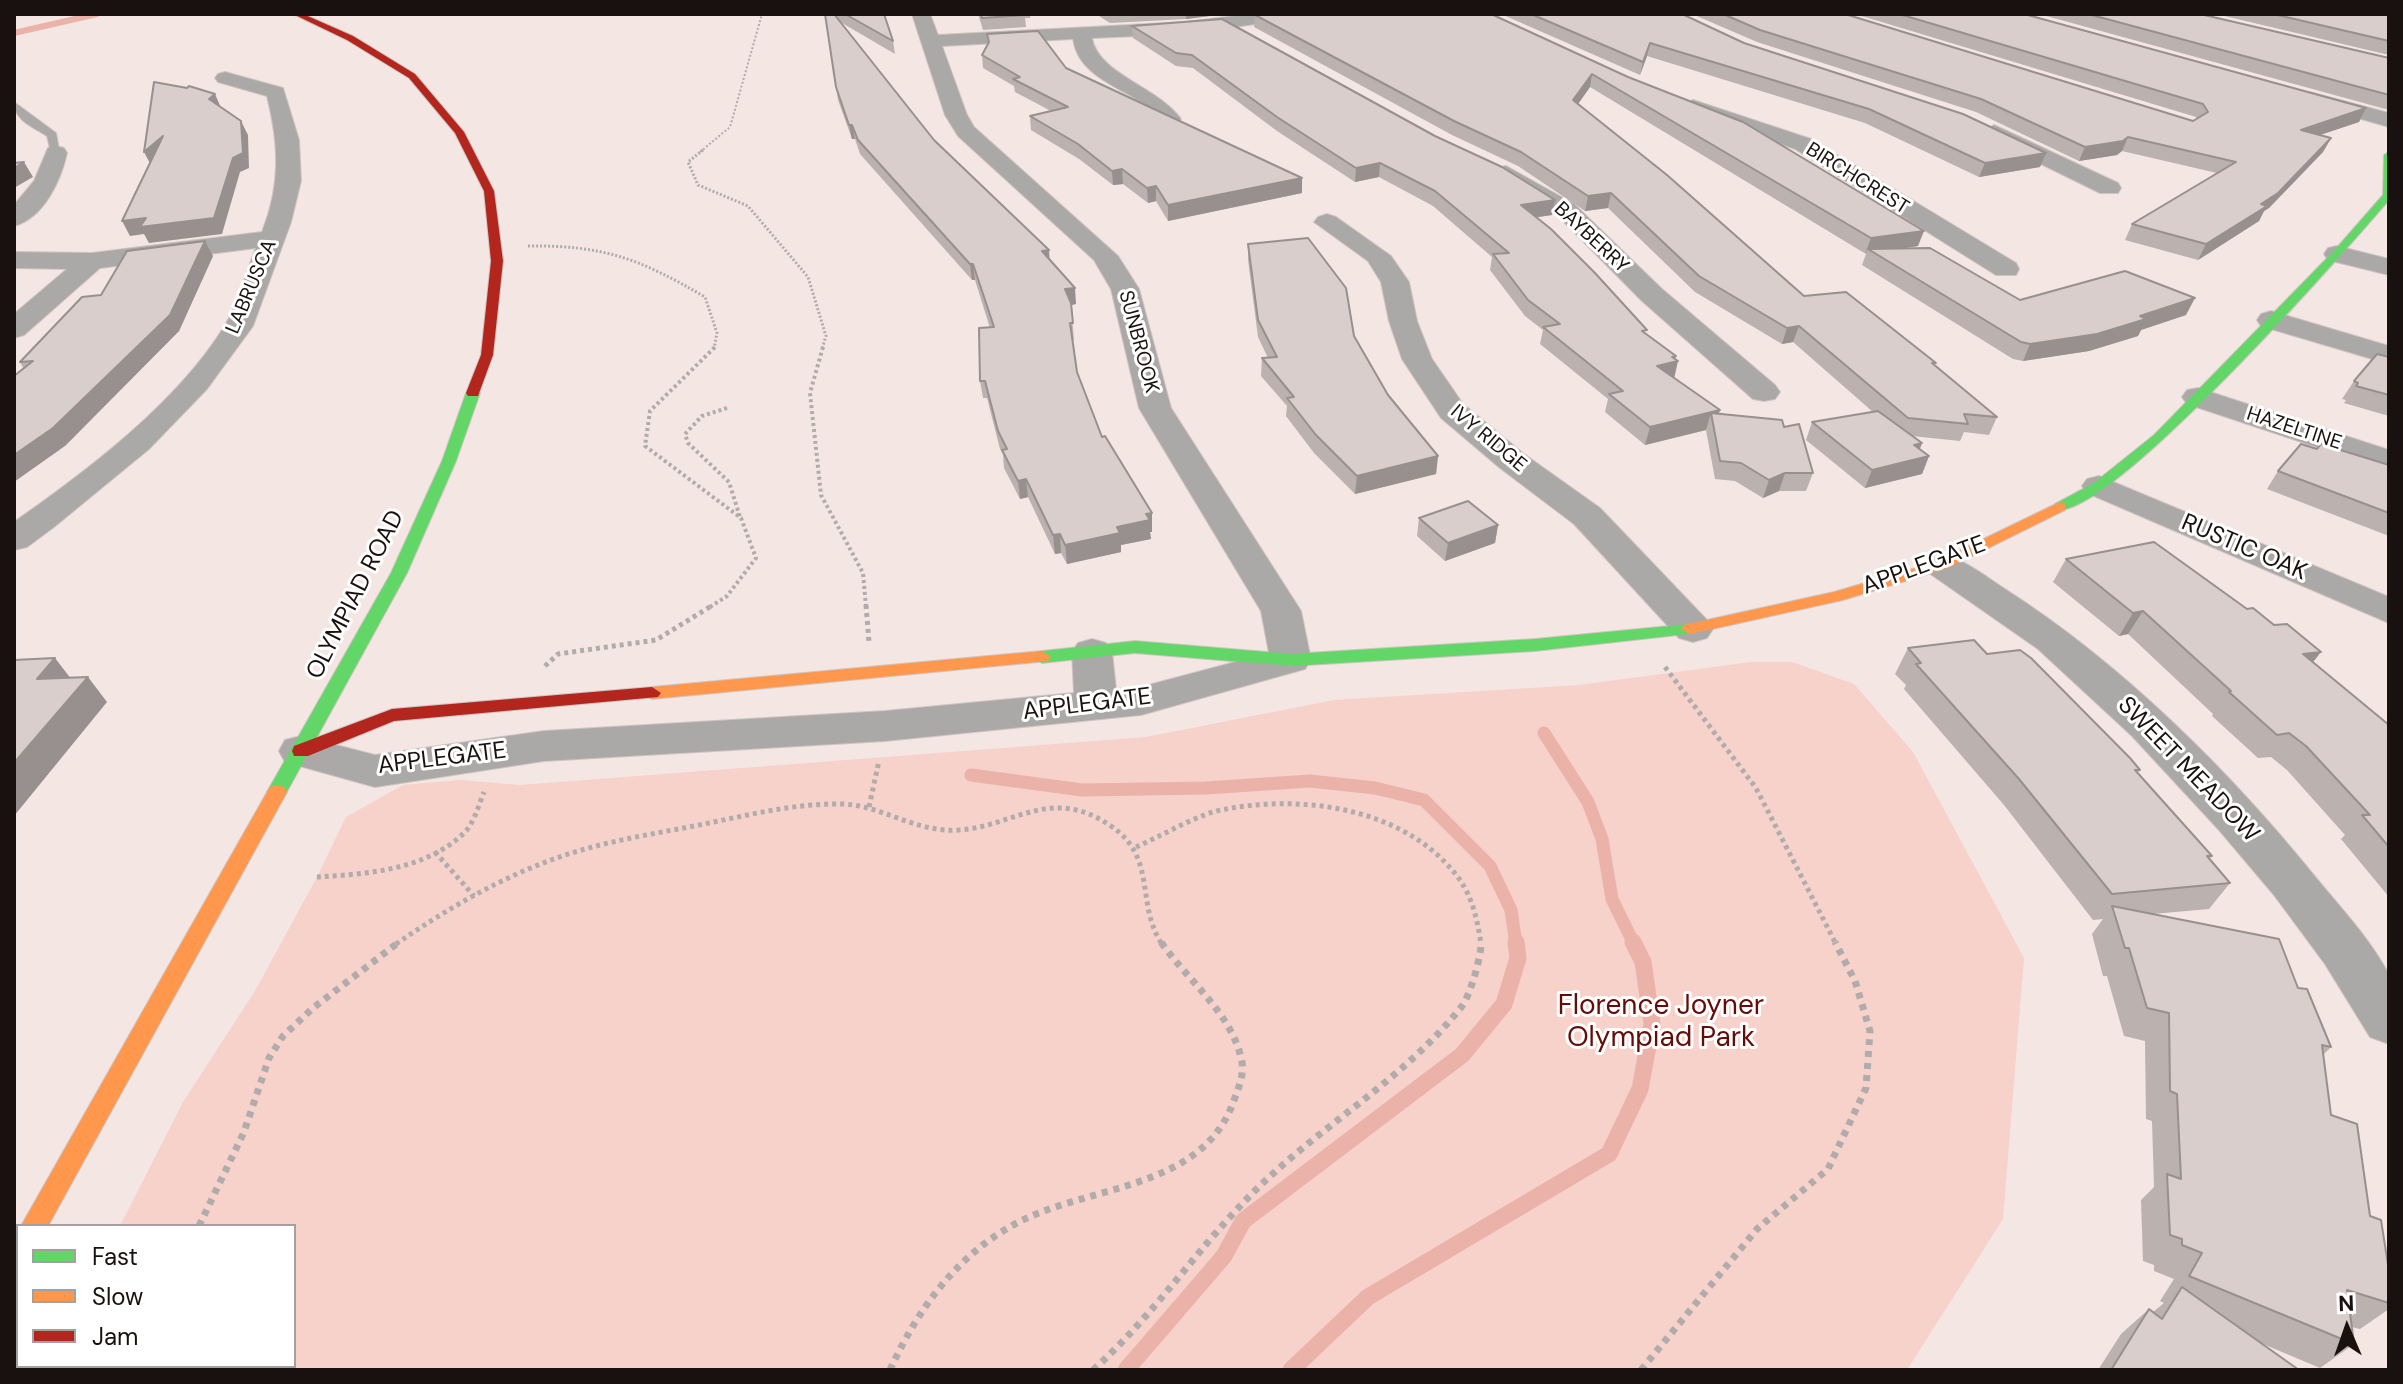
<!DOCTYPE html>
<html>
<head>
<meta charset="utf-8">
<style>
	body { margin:0 }
	#map { position:relative; width:2403px; height:1384px; overflow:hidden; background:#f4e6e3; font-family:"DM Sans",sans-serif }
	canvas { display:block }
	.frame { position:absolute; inset:0; border:16px solid #19110f; pointer-events:none }
	.legend { position:absolute; left:16px; top:1224px; width:280px; height:144px; box-sizing:border-box; background:#fff; border:2px solid #a3a09f; margin:0; padding:10px 14px; list-style:none; font-size:24px; color:#19110f }
	.legend li { display:flex; align-items:center; gap:16px; height:40px }
	.legend b { width:40px; border:2px solid #a3a09f }
	.north { position:absolute; left:2307px; top:1288px; width:80px; height:80px; -webkit-text-stroke:6px #fff; paint-order:stroke; rotate:358deg; font-size:22px; font-weight:700; line-height:32px; text-align:center; color:#19110f }
	.north::after { content:''; display:block; margin:auto; width:28px; height:36px; background:#19110f; clip-path:polygon(50% 0,100% 100%,50% 72%,0 100%) }
</style>
</head>
<body>
<div id="map">
<canvas width="2403" height="1384"></canvas>
<div class="frame"></div>
<ul class="legend">
<li><b style="height:10px;background:#63d668"></b>Fast</li>
<li><b style="height:10px;background:#ff974d"></b>Slow</li>
<li><b style="height:10px;background:#b3261e"></b>Jam</li>
</ul>
<div class="north">N</div>
</div>
<script>
const g = document.querySelector('canvas').getContext('2d');
g.lineJoin = 'round';
function fill(path, color) { g.fillStyle = color; g.fill(path, 'evenodd'); }
function trace(path, color, width, dash) { g.strokeStyle = color; g.lineWidth = width; g.lineCap = dash ? 'butt' : 'round'; g.setLineDash(dash || []); g.stroke(path); }
function label(font, color, halo, rows, align = 'center') {
  g.font = font + ' "DM Sans",sans-serif'; g.lineWidth = 6; g.setLineDash([]); g.textBaseline = 'middle'; g.strokeStyle = halo; g.fillStyle = color; for (const [text, x, y, turn = 0] of rows) {
    g.save(); g.translate(x, y); g.rotate((+turn || 0) * Math.PI / 180); g.textAlign = isNaN(turn) ? turn : align; if (halo) g.strokeText(text, 0, 0); g.fillText(text, 0, 0); g.restore();
  }
}
fill(new Path2D(`
	M1751 662H1792L1854 684 1913 752 2024 958 2003 1219 1907 1370H47L49 1366H294V1226H120L183 1102 255 991 317 877 346 817 403 785 460 780 520 785 1146 737 1334 700 1579 685Z`), '#f6d2cb');
trace(new Path2D(`
	M14 33 97 14`), '#eab2a9', 6);
trace(new Path2D(`
	M1544 733 1588 802 1602 839 1612 899 1634 944
	M971 775 1082 790 1206 788 1310 781 1375 788 1424 800 1490 866 1511 910 1516 944`), '#eab2a9', 13);
trace(new Path2D(`
	M1126 1370 1224 1256 1243 1221 1462 1055 1504 1004 1518 958 1516 942
	M1291 1370 1368 1297 1609 1154 1640 1089 1652 1024 1643 962 1633 942`), '#eab2a9', 17);
const lane = new Path2D(`
	M14 102 56 133 60 155 51 153 47 136C33 127 14 120 14 102Z`);
const street = new Path2D(`
	M912 14H930L938 35 1186 22 1250 14H1299L1290 19 1186 34 1092 38C1098 74 1158 87 1181 119L1170 125C1158 123 1151 109 1141 102 1115 85 1078 74 1073 39L942 46 967 115 974 127 1118 256 1139 289 1171 408 1301 611 1311 660 1305 669 1141 715 885 741 544 761 375 787 285 762 279 751 285 740 301 736 375 755 544 731 885 711 1074 693 1072 652 1078 643 1092 639 1106 643 1112 652 1116 689 1141 687 1269 653 1261 611 1139 408 1111 289 1094 260 958 136 945 115Z
	M225 72 283 88 299 140 301 181 291 222 253 326 207 389 149 449 54 527 27 547 14 550V522C87 471 176 404 224 327 239 303 245 274 256 248L100 268 24 335 14 338V314L67 269 14 268V252L92 253 262 232C281 184 279 145 267 96L218 82 215 78 218 74Z
	M2309 92 2389 113V127L2302 102 2299 98Z
	M1693 100 1811 139 2016 263 2019 269 2016 275H1996L1795 149 1686 110 1682 106Z
	M1994 125 2118 183 2121 188 2118 193H2100L1986 137 1983 132Z
	M56 146 64 148 67 153C61 180 44 218 14 226V205L34 181 48 148Z
	M1506 166 1574 204 1662 289 1775 385 1780 392 1775 399 1764 401 1753 399 1642 301 1556 214 1498 178 1494 173 1498 168Z
	M1327 214 1336 217 1391 256 1409 282 1417 321 1432 359 1463 404 1524 454 1600 508 1707 620 1713 629 1707 638 1693 642 1679 638 1574 524 1500 468 1441 418 1402 359 1389 321 1381 282 1368 261 1314 222 1318 217Z
	M2337 246 2389 259V275L2328 260 2324 254 2328 248Z
	M2271 311 2389 346V364L2261 326 2257 320 2261 314Z
	M2198 388 2389 450V471L2187 404 2182 397 2187 390Z
	M2099 476 2389 597V623L2087 493 2082 486 2087 479Z
	M1942 554C1965 560 1985 576 2005 589 2122 664 2230 771 2317 879 2341 908 2369 938 2387 971 2394 985 2389 1027 2389 1044L2370 1037 2325 964 2274 895 2219 830 2132 736 2038 649 1929 573 1923 565 1929 557Z`);
const fast = new Path2D(`
	M2389 152V200C2346 250 2109 521 2055 510V504L2094 483 2154 435 2333 252 2383 195 2384 155Z
	M473 389 480 393 456 461 407 573 284 797H270L267 792 391 573 442 461 466 393Z
	M1690 624 1696 625 1699 629 1696 633 1535 651 1291 666 1135 653 1042 663 1033 657 1042 651 1135 641 1291 654 1535 639Z`);
const slow = new Path2D(`
	M2060 502 2065 504V510L1948 568 1843 600 1690 634 1681 629 1684 625 1834 592 1936 562Z
	M1042 651 1051 657 1048 661 652 699 643 693 652 687Z
	M277 785 284 787 287 792 48 1226H21L270 787Z`);
const jam = new Path2D(`
	M293 14H303L353 36 415 74 464 132 494 191 503 261 493 355 478 396H468L466 393 481 355 491 261 484 191 455 133 409 78 347 40Z
	M652 687 661 693 658 697 394 721 308 756H294L292 751 294 746 392 709Z
	M18 1242V1274L14 1275V1244Z`);
trace(lane, '#cfc5c3', 2);
trace(street, '#cfc5c3', 2);
trace(fast, '#cfc5c3', 2);
trace(slow, '#cfc5c3', 2);
trace(jam, '#cfc5c3', 2);
trace(new Path2D(`
	M700 152 730 127 762 14`), '#b1acab', 2, [2, 2]);
trace(new Path2D(`
	M703 150 688 162 698 185 748 206 808 277 826 336 822 349
	M528 246C604 245 640 259 705 297L717 333 714 349`), '#b1acab', 3, [2, 2]);
trace(new Path2D(`
	M823 347 810 393 821 495 863 573 866 607
	M727 408 702 416 685 434 688 443 729 482 740 517
	M710 607 727 596 756 558 741 518 645 446 650 411 715 347`), '#b1acab', 4, [3, 3]);
trace(new Path2D(`
	M866 605 869 642
	M545 666 558 654 656 640 713 605
	M1665 667 1756 788 1836 944
	M869 807 879 761
	M1136 847C1162 836 1199 813 1226 809 1307 794 1409 809 1460 880 1473 899 1478 923 1481 944
	M435 852 474 896
	M317 877C367 874 427 870 465 832 474 823 479 804 484 792
	M396 944C454 904 517 868 585 849 624 838 664 832 704 824 749 815 795 803 842 804 882 805 915 833 959 830 1015 826 1051 785 1111 826 1158 858 1135 904 1162 944`), '#b1acab', 5, [4, 4]);
trace(new Path2D(`
	M199 1226 244 1132 269 1058 283 1036 313 1008 399 942
	M141 1370 142 1366
	M890 1370C916 1313 953 1260 1008 1228 1080 1184 1199 1194 1233 1103 1238 1089 1244 1076 1242 1062 1233 1014 1187 980 1161 942
	M1093 1370C1157 1313 1203 1239 1266 1180 1330 1120 1407 1076 1462 1006 1470 996 1482 954 1481 942
	M1641 1370 1757 1229 1828 1169 1866 1088 1870 1031 1855 981 1835 942`), '#b1acab', 7, [6, 6]);
fill(lane, '#aba9a7');
fill(street, '#aba9a7');
fill(fast, '#63d668');
fill(slow, '#ff974d');
fill(jam, '#b3261e');
fill(new Path2D(`
	M825 14H884L893 41 895 54 842 23 934 140 1049 259 1076 304 1071 305 1074 340H1072L1077 372 1102 437 1152 532H1150L1151 539 1121 545V552L1067 564 1061 553 1055 554 1028 497 1020 499 1004 468 1003 454 1000 449 987 398H983L980 381 990 328 975 280H972L860 154 855 139H852L838 100Z
	M978 14H1031L1030 18H1025L1026 27 983 30Z
	M1096 14H1226L1186 19 1110 23Z
	M1491 14 1918 246 1904 248 2020 300 2186 315 2141 330 2138 336 2089 351 2023 361 2013 359 1862 265 1866 254 1590 87 1578 104 1804 296 1935 366 1997 417 1989 435 1964 432 1960 441 1912 436 1922 443 1920 449 1929 456 1922 474 1865 488 1806 440 1812 422 1873 412 1793 342 1782 344 1695 292 1608 208 1585 211 1518 166 1452 135 1254 27 1255 15Z
	M1501 14H1682L1744 43 2046 153 2040 167 1979 177 1865 123 1647 56 1640 75Z
	M1692 14H1845L2193 121 2197 119 2196 117 1865 17 1850 14H2024L2366 108 2359 122 2320 135 2331 138 2323 152 2269 208 2264 211 2259 221 2198 260 2125 240 2132 224 2217 173 2122 151 2117 155 2079 161 1976 112 1757 42Z
	M2039 14H2200L2389 58V110Z
	M2216 14H2389V55Z
	M1132 26 1552 215 1537 217 1646 334 1675 359 1674 378 1719 414 1784 427 1813 473 1806 491H1779L1763 498 1735 481 1715 479 1706 430 1645 445 1605 412 1608 399 1540 344 1543 330 1525 316 1490 270 1492 257 1433 206 1379 177 1355 182 1277 131 1193 68 1176 66 1133 38Z
	M987 34 1066 68 1302 178V193L1168 221 1156 201 1148 203 1123 184 1113 185 1079 159 1031 130 1030 116 1051 111 1015 92 1014 86 983 68 982 55 988 44Z
	M205 241 213 256 179 331 65 446 20 362Z
	M1248 244 1354 336 1388 395 1438 456 1436 474 1355 494 1314 453 1286 416 1287 406 1261 376 1262 358H1268L1258 337 1248 260Z
	M2389 357V416L2344 403 2346 400 2342 399 2354 381Z
	M2317 449 2389 465V536L2267 489 2278 471Z
	M1419 518 1498 525 1495 543 1445 561 1417 536Z
	M2066 559 2313 662 2389 725V897L2341 839 2345 835 2287 770 2271 757 2258 758 2212 716 2213 714 2128 634 2119 636 2053 582Z
	M1908 648 1987 654 2140 770 2137 773 2212 856 2209 859 2230 883 2209 909 2153 914 2298 988 2331 1047 2323 1055 2331 1115 2370 1216 2389 1271V1309L2360 1329 2352 1327 2354 1344 2320 1368 2263 1344 2299 1370H2098L2121 1334 2149 1309 2153 1312 2164 1303 2160 1301 2174 1279 2154 1271V1265L2143 1261 2141 1200 2154 1187 2152 1121 2146 1119 2145 1041 2124 1036 2107 976H2103L2092 934 2103 919 2093 920 2004 805 1904 689 1906 685 1895 674Z`), '#bbb1af');
fill(new Path2D(`
	M1186 14H1226L1186 19Z
	M1650 43 1647 56 1640 75 1643 62Z
	M1592 74 1590 87 1571 114 1573 100Z
	M215 94 221 108 209 99Z
	M2366 108 2359 122 2293 144 2301 130Z
	M241 121 248 135 249 168 240 172 222 234 149 243 144 234 130 236 122 221 146 218Z
	M849 125H852L855 139H852Z
	M163 136 152 167 144 152Z
	M2128 137 2122 151 2117 155 2079 161 2085 147Z
	M2331 138 2323 152 2269 208 2264 211 2259 221 2198 260 2206 244 2261 204Z
	M2046 153 2040 167 1979 177 1985 163Z
	M24 162 33 177 14 188V168Z
	M1380 163 1379 177 1355 182 1356 168Z
	M1122 169 1123 184 1113 185 1112 171Z
	M1302 178V193L1168 221V205Z
	M1156 186V201L1148 203 1147 188Z
	M1611 193 1608 208 1585 211 1588 196Z
	M1555 200 1552 215 1518 220 1521 205Z
	M1924 231 1918 246 1874 253 1868 249 1865 254 1871 238Z
	M205 241 213 256 179 331 65 446 14 482V455Z
	M1049 250 1050 266 1042 251Z
	M970 264H973L975 280H972Z
	M1075 288 1076 304 1066 306 1065 289Z
	M2195 298 2186 315 2141 330 2138 336 2089 351 2023 361 2030 344 2140 316Z
	M1799 326 1793 342 1782 344 1787 328Z
	M1676 356 1674 362 1678 361 1674 379 1657 366Z
	M1720 410 1714 428 1711 413 1706 430 1645 445 1650 427Z
	M1922 443 1915 460 1929 456 1922 474 1865 488 1872 470 1914 445Z
	M1438 456 1436 474 1355 494 1357 476Z
	M1785 473 1779 491 1763 498 1769 480Z
	M1026 479 1028 497 1020 499 1018 481Z
	M1152 513V532H1150L1151 539 1121 545V552L1067 564 1065 545 1117 527Z
	M1498 525 1495 543 1445 561 1448 543Z
	M1060 534 1061 553 1055 554 1053 535Z
	M2143 611 2128 634 2119 636 2133 613Z
	M2321 652 2303 675V654Z
	M55 658 75 684 37 679Z
	M88 677 107 702 14 816V763Z`), '#98908f');
const building = new Path2D(`
	M825 14H834L934 140 1049 250 1042 251 1075 288 1065 289 1071 303 1073 323H1070L1077 372 1102 437 1105 436 1152 513 1146 514 1150 520 1117 527 1120 533 1065 545 1060 534 1053 535 1026 479 1018 481 1002 450 1007 449 998 431 985 381H980L979 328 994 327 973 264H970L858 140 852 125H849L836 87Z
	M845 14H884L893 41Z
	M981 14H1024L1025 15 982 18Z
	M1260 14H1491L1628 77 1743 122 1924 231 1871 238 1592 74 1573 100 1667 175 1804 296 1846 292 1936 363H1932L1997 417 1964 414 1968 424 1908 418 1799 326 1787 328 1699 276 1611 193 1588 196 1521 152 1454 121 1255 15Z
	M1531 14H1682L1744 43 1963 114 2046 153 1985 163 1869 109 1650 43 1643 62Z
	M1723 14H1845L2193 121 2208 112 2203 104 1899 14H2024L2366 108 2301 130 2331 138 2278 193 2261 204 2267 206 2206 244 2132 224 2236 162 2128 137 2123 141 2085 147 1981 99 1760 30Z
	M2088 14H2200L2389 58V95Z
	M2273 14H2389V41Z
	M1222 19 1435 136 1502 167 1555 200 1521 205 1551 229 1595 273 1647 330 1642 331 1676 356 1672 357 1678 361 1657 366 1720 410 1650 427 1609 394 1623 391 1543 327 1560 324 1528 300 1493 254 1509 253 1435 191 1380 163 1356 168 1277 117 1192 55 1176 53 1132 26Z
	M1038 31 1066 68 1302 178 1168 205 1156 186 1147 188 1122 169 1112 171 1078 144 1030 116 1068 107 1013 79 1020 77 982 55 989 42 987 34Z
	M154 82 187 88 189 86 215 94 209 99 241 121 243 153 233 158 214 218 140 227 146 218 122 221 163 136 144 152Z
	M24 162 14 168V163Z
	M1308 238 1346 288 1354 336 1388 395 1438 456 1357 476 1316 435 1287 398 1294 397 1262 358 1277 357 1258 320 1248 244Z
	M205 241 170 315 53 428 14 455V376L33 361 20 362 82 297 101 295 127 251Z
	M1930 248 2020 300 2125 271 2195 298 2140 316 2146 319 2097 334 2030 344 2021 342 1868 249Z
	M2377 354 2389 357V395L2356 386 2358 383 2354 381Z
	M1878 411 1922 443 1914 445 1929 456 1872 470 1812 422Z
	M1711 413 1782 420 1784 427 1799 424 1813 473H1785L1769 480 1741 463 1720 461Z
	M2301 444 2317 449 2321 444 2389 465V513L2278 471Z
	M1468 501 1498 525 1448 543 1419 518Z
	M2154 542 2247 609 2253 608 2274 625 2287 624 2321 652 2303 654 2389 725V847L2362 815H2370L2306 746 2289 733 2277 735 2229 692 2231 691 2143 611 2133 613 2066 559Z
	M1974 640 1987 654 2020 650 2031 658 2130 758 2140 770H2135L2212 856H2207L2230 883 2112 894 2019 779 1916 664 1921 663 1908 648Z
	M55 658 37 679 88 677 14 763V660Z
	M2112 906 2279 939 2298 988 2307 989 2331 1047 2322 1045 2331 1115 2357 1124 2370 1216 2381 1220 2389 1271V1303L2347 1290 2354 1344 2189 1276 2202 1253 2182 1245V1239L2170 1235 2167 1174 2181 1179 2177 1094 2170 1091 2169 1013 2147 1008 2129 948H2125Z
	M2182 1287 2299 1370H2111L2149 1309 2162 1319Z`);
fill(building, '#d9cecc');
trace(building, '#98908f', 2);
label('20px', '#19110f', '#fff', [
	["BIRCHCREST",1857,179,32],
	["BAYBERRY",1591,238,43],
	["LABRUSCA",252,287,-67],
	["SUNBROOK",1138,342,75],
	["HAZELTINE",2294,429,18],
	["IVY RIDGE",1488,439,40]
]);
label('24px', '#19110f', '#fff', [
	["RUSTIC OAK",2244,548,23],
	["APPLEGATE",1924,566,-20],
	["OLYMPIAD ROAD",356,595,-63],
	["APPLEGATE",1087,705,-7],
	["APPLEGATE",442,759,-7],
	["SWEET MEADOW",2188,770,46]
]);
label('28px', '#640d08', '#fff', [
	["Florence Joyner",1661,1007],
	["Olympiad Park",1661,1039]
]);
</script>
</body>
</html>
